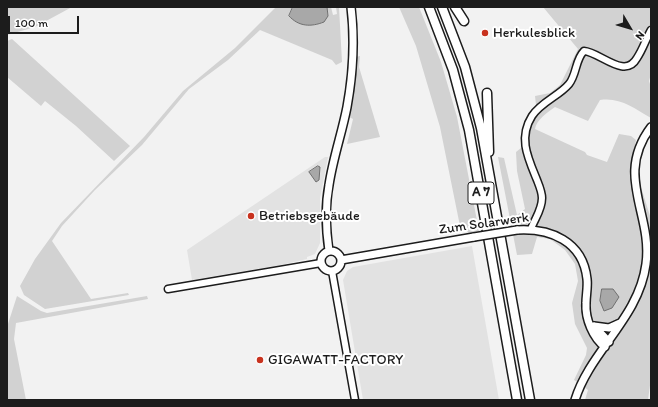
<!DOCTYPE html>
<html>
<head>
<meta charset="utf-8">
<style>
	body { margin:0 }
	#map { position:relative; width:658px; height:407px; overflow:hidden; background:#f2f2f2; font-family:Itim,sans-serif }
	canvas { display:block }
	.frame { position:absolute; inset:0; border:8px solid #1c1c1c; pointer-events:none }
	.north { position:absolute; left:610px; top:8px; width:40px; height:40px; -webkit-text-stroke:3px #fff; paint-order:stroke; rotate:128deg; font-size:11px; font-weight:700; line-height:16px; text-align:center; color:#1c1c1c }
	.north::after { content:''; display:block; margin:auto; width:14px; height:18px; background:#1c1c1c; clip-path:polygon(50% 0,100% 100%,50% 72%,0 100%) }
	.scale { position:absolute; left:8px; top:16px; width:71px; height:18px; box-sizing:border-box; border:2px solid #1c1c1c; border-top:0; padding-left:5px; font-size:12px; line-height:14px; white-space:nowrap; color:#1c1c1c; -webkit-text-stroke:3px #fff; paint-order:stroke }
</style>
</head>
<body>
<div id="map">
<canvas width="658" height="407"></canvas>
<div class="frame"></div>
<div class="north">N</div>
<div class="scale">100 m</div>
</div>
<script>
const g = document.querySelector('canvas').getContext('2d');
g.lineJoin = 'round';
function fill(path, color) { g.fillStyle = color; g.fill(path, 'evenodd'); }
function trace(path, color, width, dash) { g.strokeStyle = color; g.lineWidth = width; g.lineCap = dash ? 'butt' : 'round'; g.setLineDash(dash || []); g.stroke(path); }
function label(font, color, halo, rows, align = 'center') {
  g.font = font + ' Itim,sans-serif'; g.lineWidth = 4; g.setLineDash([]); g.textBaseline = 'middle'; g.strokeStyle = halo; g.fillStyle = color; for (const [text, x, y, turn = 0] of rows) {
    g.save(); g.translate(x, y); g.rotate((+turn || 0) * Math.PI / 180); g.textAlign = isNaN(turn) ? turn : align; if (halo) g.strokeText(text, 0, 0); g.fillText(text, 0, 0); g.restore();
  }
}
fill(new Path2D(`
	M325 157H328L320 198V243L315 254 307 257V259L281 265 192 280 187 250Z
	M472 246 499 400H363L343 280 347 271 353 267Z`), '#e2e2e2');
fill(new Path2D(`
	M7 7H72L35 27 7 35Z
	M276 7H293L289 16H328L327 7H331L333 15 337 14 336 7H339L342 62 336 65 332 60 260 30 228 60 189 89 142 145 95 190 62 226 52 241 91 299 128 293 129 295 45 309 24 295 20 286 35 259 61 223 144 137 183 91 235 48Z
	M399 7H419L441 62 457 117 479 231 470 233 461 231 440 127 416 46Z
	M543 7H651V74L649 81 651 87V118C634 108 620 97 600 100L588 121 555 107C548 112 536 120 535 129L585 152 587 155 607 162 619 134 631 136 636 140 632 160 631 174 639 181 651 219V378L648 400H585L588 390 574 380 586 355 587 348 575 324 572 303 578 281 575 264 565 250 550 239 537 237 532 254 517 255 498 157 504 158 517 215 525 209 517 171 516 152 526 144 527 134 537 114 535 96 550 93 560 85 578 49Z
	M12 39 130 146 114 161 76 126 45 101 41 106 7 77V41Z
	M360 56 359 67 380 137 347 144 353 119 349 117 356 57Z
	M17 296 41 311 47 313 147 296 148 299 16 323 14 339 26 400H7V327Z`), '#d2d2d2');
const water = new Path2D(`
	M293 7H327L328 16 324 22C311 27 299 27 289 16Z
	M318 166 320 167 319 180 316 182 309 172Z
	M602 289H613L619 297 612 308 604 311 600 301Z`);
fill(water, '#a8a8a8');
trace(water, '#707070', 1);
const minor = new Path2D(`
	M531 229C535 218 542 210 542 198 542 192 539 185 537 180 528 158 518 138 532 116 541 102 559 96 569 84 577 74 575 60 584 51 600 52 625 80 637 58 643 49 646 39 651 30
	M332 271 355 400
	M168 289 321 263`);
const major = new Path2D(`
	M517 230C550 228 583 241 587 279 588 287 586 295 586 303 585 319 593 338 605 347
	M321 261a10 10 0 1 1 20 0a10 10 0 1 1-20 0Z
	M329 251C326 230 325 206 329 185 333 158 342 133 347 107 353 74 355 40 351 7
	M341 260 474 237
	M594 326 609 328 620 323
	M594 326 609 342
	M575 400C590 351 639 318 646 264 653 214 614 176 651 127`);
const highway = new Path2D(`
	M429 7 453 70 469 130 517 400
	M442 7 465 67 481 128 530 400
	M455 7 464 21
	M487 93 489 152`);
trace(minor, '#1c1c1c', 9);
trace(major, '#1c1c1c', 10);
trace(highway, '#1c1c1c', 11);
trace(minor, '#fff', 6);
trace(major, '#fff', 7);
trace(highway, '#fff', 8);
const majorBridge = new Path2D(`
	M474 237 517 230`);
trace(majorBridge, '#1c1c1c', 10, []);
trace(majorBridge, '#fff', 7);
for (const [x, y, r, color] of [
	[485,33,4,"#c8321e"],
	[251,216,4,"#c8321e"],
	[260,360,4,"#c8321e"]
]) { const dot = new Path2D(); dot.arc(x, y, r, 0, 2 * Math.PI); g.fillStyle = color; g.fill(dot); trace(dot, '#fff', 1.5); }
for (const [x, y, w] of [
	[481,193,26]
]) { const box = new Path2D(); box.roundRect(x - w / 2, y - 11, w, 22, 3); g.fillStyle = '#fff'; g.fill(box); trace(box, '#1c1c1c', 1); }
label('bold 13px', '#1c1c1c', null, [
	["A 7",481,193]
]);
label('14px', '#1c1c1c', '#fff', [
	["Herkulesblick",493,33],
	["Betriebsgebäude",259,216],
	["GIGAWATT-FACTORY",268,360]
], 'left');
label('14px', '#1c1c1c', '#fff', [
	["Zum Solarwerk",484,224,-8]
]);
</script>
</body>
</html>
